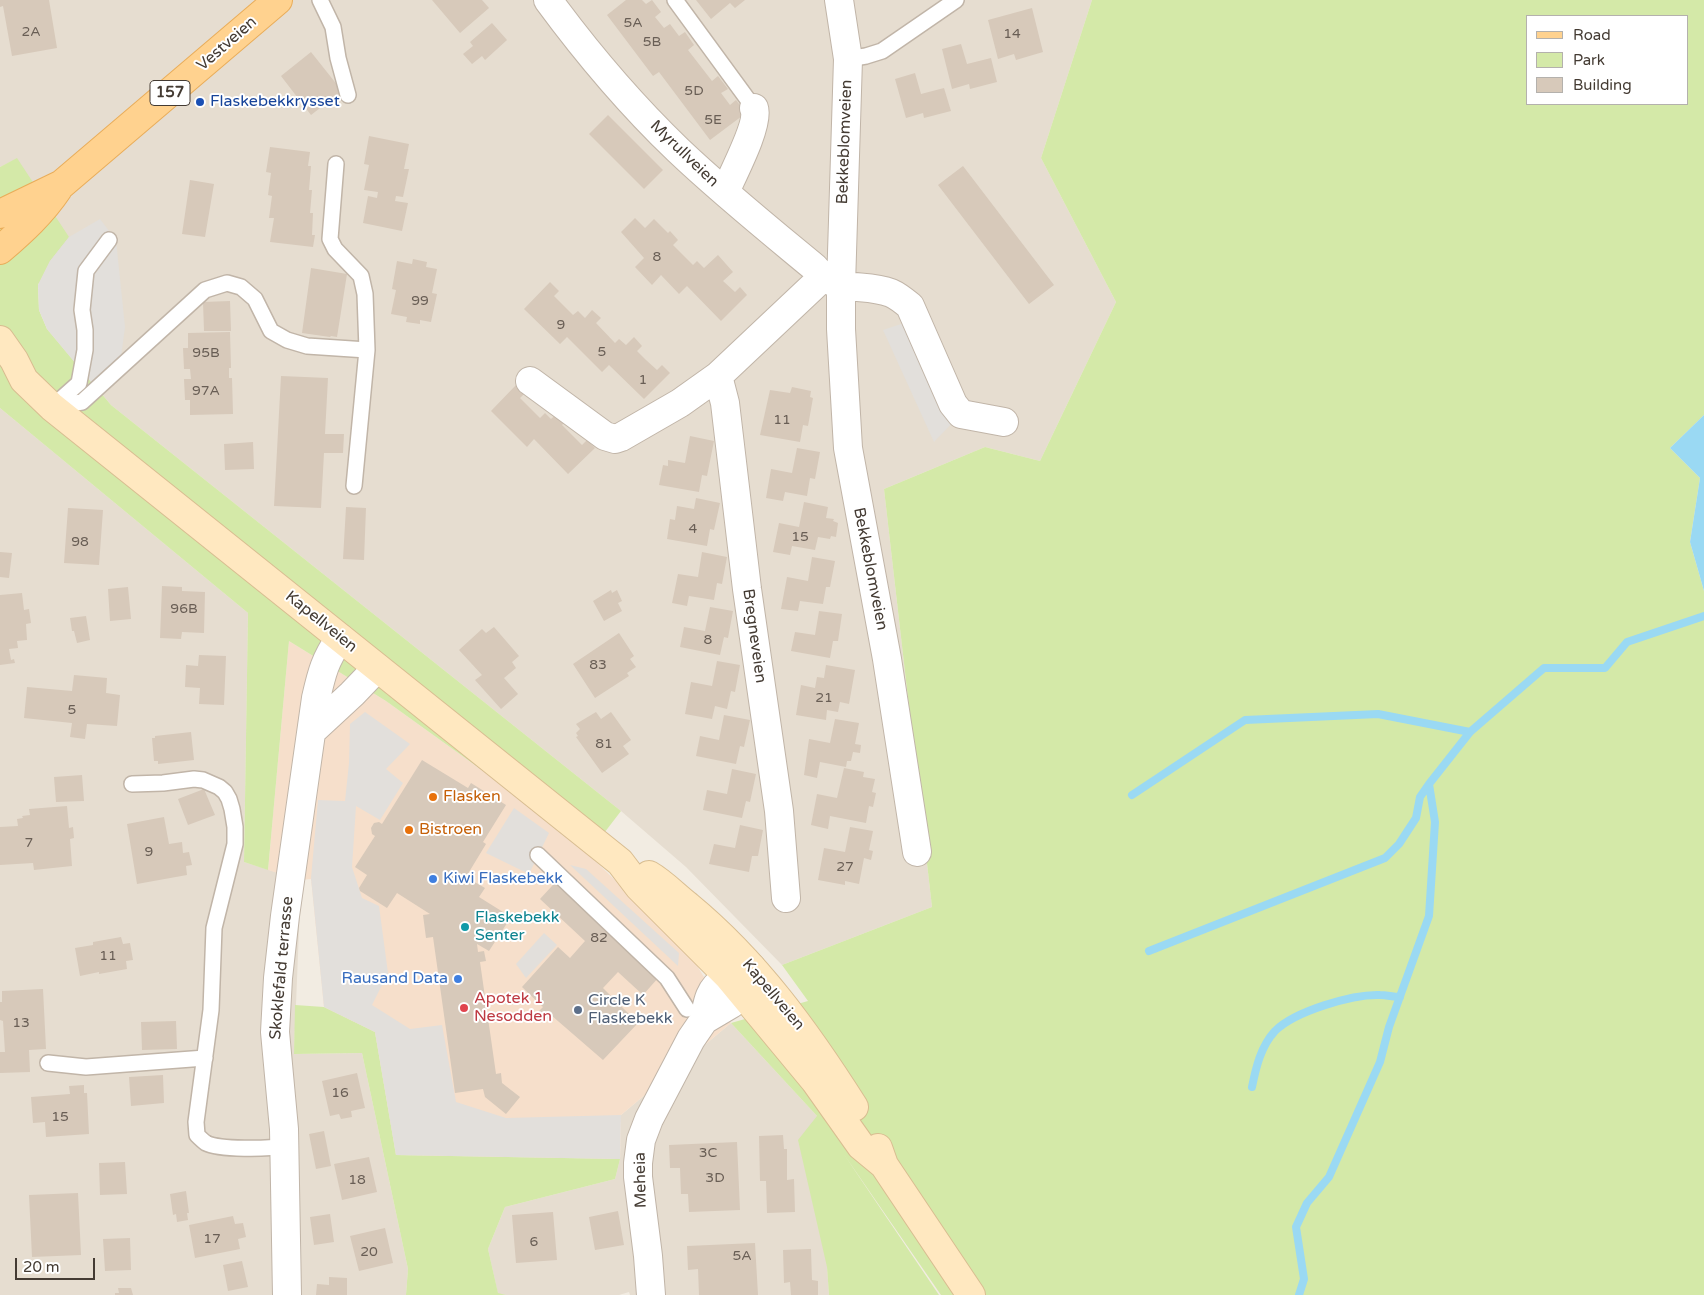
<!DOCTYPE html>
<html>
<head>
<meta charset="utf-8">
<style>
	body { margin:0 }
	#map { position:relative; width:1704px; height:1295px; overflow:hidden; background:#f2ece2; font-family:"Varela Round",sans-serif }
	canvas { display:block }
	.legend { position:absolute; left:1526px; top:15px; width:162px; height:90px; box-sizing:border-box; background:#fff; border:1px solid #b4b1ad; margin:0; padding:6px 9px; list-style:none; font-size:15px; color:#443b33 }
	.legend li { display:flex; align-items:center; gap:10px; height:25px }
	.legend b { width:25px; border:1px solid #b4b1ad }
	.scale { position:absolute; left:15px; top:1258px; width:80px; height:22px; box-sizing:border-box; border:2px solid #443b33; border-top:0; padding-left:6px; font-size:15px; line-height:18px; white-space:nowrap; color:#443b33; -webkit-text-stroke:4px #fff; paint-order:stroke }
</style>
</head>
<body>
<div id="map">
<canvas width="1704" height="1295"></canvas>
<ul class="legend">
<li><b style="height:6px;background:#ffd28f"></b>Road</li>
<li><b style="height:14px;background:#d4e9a8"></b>Park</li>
<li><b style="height:14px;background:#d7c9ba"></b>Building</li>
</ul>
<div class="scale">20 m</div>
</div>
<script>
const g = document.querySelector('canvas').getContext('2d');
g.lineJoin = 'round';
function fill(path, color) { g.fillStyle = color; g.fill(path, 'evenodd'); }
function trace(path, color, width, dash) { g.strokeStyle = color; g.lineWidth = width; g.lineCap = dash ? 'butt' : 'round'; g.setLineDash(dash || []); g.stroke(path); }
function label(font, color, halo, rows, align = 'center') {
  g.font = font + ' "Varela Round",sans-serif'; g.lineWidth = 4; g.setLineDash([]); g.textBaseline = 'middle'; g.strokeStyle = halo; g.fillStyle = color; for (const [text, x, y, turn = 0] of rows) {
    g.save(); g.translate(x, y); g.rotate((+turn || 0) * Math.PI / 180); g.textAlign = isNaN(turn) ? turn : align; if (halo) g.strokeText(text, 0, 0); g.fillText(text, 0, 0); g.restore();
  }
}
fill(new Path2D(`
	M0 0H1092L1041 158 1116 302 1040 461 985 447 884 489 932 907 782 965 686 867 621 811 111 405 47 329 17 159 0 167Z
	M0 408 248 613 244 862 301 880 294 1054 362 1053 408 1269 406 1295H0Z
	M731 1023 817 1116 829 1295H630L629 1292 619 1295H506L498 1294 488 1249 505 1207 615 1179 620 1159 621 1115Z`), '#e6ddd0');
fill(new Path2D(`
	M289 641 386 701 518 796 588 854 689 952 731 1023 621 1115 620 1159 396 1155 375 1032 324 1007 311 879 301 880 268 870Z`), '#f6dfcb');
fill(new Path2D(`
	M1092 0H1704V415L1670 448 1700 478 1690 542 1704 591V1295H941L843 1153 939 1295H829L827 1267 798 1140 817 1116 731 1023 808 1001 782 965 932 907 884 489 985 447 1040 461 1116 302 1041 158ZM1528 16H1688V104H1528Z
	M17 158 69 237 50 261 38 285 39 310 47 329 111 405 621 811 588 854 518 796 386 701 289 641 268 870 244 862 248 613 0 408V167Z
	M295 1005 324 1007 375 1032 396 1155 620 1159 615 1179 505 1207 488 1249 498 1293 506 1295H406L408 1269 362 1053 294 1054Z`), '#d4e9a8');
fill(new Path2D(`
	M100 219 116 240 125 327 121 357 91 382 47 329 39 310 38 285 50 261 69 237Z
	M916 319 961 414 934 442 883 330Z
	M365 712 410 744 386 769 403 783 380 820 356 806 352 867 362 898 379 906 388 973 372 1005 410 1029 442 1025 456 1102 506 1118 621 1115 620 1159 396 1155 375 1032 324 1007 311 878 318 800 345 801 349 763 350 724Z
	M514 808 549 833 529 874 486 853Z
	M570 865 586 869 679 953 678 966Z
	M544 933 557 945 526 978 516 964Z`), '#e2dfdb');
fill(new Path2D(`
	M1704 415V591L1690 542 1700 478 1670 448Z`), '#9ad9f3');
trace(new Path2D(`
	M1132 795 1245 720 1378 714 1470 732
	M1149 951 1385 858 1399 844 1416 818 1420 797 1429 784
	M1252 1087C1256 1067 1261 1046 1275 1031 1295 1011 1353 994 1380 995 1387 995 1393 997 1400 997
	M1299 1295 1304 1279 1296 1227 1307 1203 1329 1177 1380 1062 1389 1027 1429 916 1435 822 1429 784 1470 732 1544 668H1605L1627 642 1704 616`), '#9ad9f3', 8);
fill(new Path2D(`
	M0 0H49L57 48 12 56 3 6 0 7Z
	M432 0H482L489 8 460 33Z
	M626 0H642L646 4 652 0 661 12 655 17 664 28 670 24 679 36 685 32 694 45 688 50 712 81 718 76 728 89 721 93 730 105 736 100 746 113 710 140 659 72 653 76 607 15Z
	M696 0H745L735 8 730 3 711 19Z
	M1032 8 1043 52 1016 60 1014 54 998 59 988 20Z
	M492 23 507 40 485 60 482 56 472 64 463 54 473 46 470 42Z
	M961 44 967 64 991 58 997 82 970 89 969 84 952 89 942 49Z
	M311 52 342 91 311 115 281 76Z
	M915 73 921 94 944 88 951 111 924 118 923 113 906 118 895 79Z
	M608 115 663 170 644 189 589 134Z
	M369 136 409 144 404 169H409L403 197 396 196 395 201 408 203 402 231 363 223 368 196 377 198 378 192 364 190 369 165 364 164Z
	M270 147 310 152 308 166H311L309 190H312L310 213H313L312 235H315L313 247 270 242 274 218H269L272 196 268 195 271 173 266 172Z
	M963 166 1054 285 1029 304 938 185Z
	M190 180 214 184 205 237 182 234Z
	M635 218 645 228 654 219 668 233 670 231 678 240 673 245 693 265 697 261 704 268 718 255 733 272 723 281 735 292 740 287 747 295 721 321 687 286 679 294 661 275 652 285 635 267 644 258 621 232Z
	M413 259 427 262 426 267 437 269 432 293 437 294 431 322 420 320V324L406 322 407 317 391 314 396 290 392 289 397 261 412 264Z
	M311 268 347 274 337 337 331 336 330 337 302 333Z
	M550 282 559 291 554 296 573 315 578 311 585 318 592 310 601 318 596 323 615 343 619 339 626 345 634 337 642 346 637 351 646 360 657 370 662 365 670 373 644 399 609 365 602 372 567 337 560 344 524 309Z
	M230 301 231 331H204L203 302Z
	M230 332 231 368H229V378H232L233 414 190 415V400H185L184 379H191L190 369H184L183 348H188V333Z
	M281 376 328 378 325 434H344L343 453H324L321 508 274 506Z
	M517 384 525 393 520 398 540 418 545 413 551 419 559 412 566 420 562 425 582 445 587 440 595 448 568 474 534 439 527 447 491 411Z
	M792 387 811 391 810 397 813 398 808 426 803 425 800 442 760 435 770 390 790 393Z
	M690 436 714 441 707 476 702 475 699 492 659 485 663 465 668 466V460L685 463Z
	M253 442 254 469 225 470 224 444Z
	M797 448 820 452 815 479 810 478 807 496 785 492 783 501 766 498 771 469 792 473Z
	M696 498 720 503 714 530 710 529 707 546 667 539 670 519 675 520 677 506 694 509Z
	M804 502 828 507 826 518 834 519 833 521 838 523 836 537 831 536 830 539 818 537 815 550 792 546 790 555 773 552 779 523 799 527Z
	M346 507 366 508 364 560 343 559Z
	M68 508 103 510 99 565 64 563Z
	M0 552 12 553 9 578 0 577Z
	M702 552 727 557 722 584 717 583 714 600 689 596 687 606 672 603 678 574 698 577Z
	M812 557 835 561 830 587H826L823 604 800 601 798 611 781 609 787 577 808 581Z
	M162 586 182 587V591L205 592 204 633 182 632 181 639 160 638Z
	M128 587 131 619 110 621 108 589Z
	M611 590 612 593 617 590 622 601 618 603 622 611 604 621 593 601Z
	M22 593 24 610 29 609 31 623 26 624 27 640 17 641 18 648 9 649 11 660 14 659 15 663 0 665V595Z
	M710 607 733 611 728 638 724 637 720 655 680 647 684 627 705 631Z
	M819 611 842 614 838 641H833L830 658 791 651 795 632 815 635Z
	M86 616 90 640 77 643 74 631H72L70 618Z
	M494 627 519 656 512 662 516 668 504 678 518 694 501 709 475 680 482 675 459 650 482 629 486 633Z
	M619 633 634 656 630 659 636 667 627 673 629 676 595 698 573 664Z
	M199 655 226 656 224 705 199 704 200 688 185 687 186 665 198 666Z
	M717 661 740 665 735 692 731 691 727 709 715 706 712 719 685 714 691 682 712 686Z
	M826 665 855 670 849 704 840 702 838 712 827 710 826 720 796 715 801 685 815 688 817 677 824 678Z
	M74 675 107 678 106 693 120 695 117 726 87 724 85 739 70 737 72 723 24 718 27 687 72 691Z
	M596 712 601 719 611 712 631 740 623 746 629 754 602 773 576 737 578 736 576 733 580 729 576 724Z
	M724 715 750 720 744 747 740 746 736 764 696 756 700 736 719 740Z
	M835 719 859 723 855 744 861 745 860 753 853 752 851 761H847L846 767 820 762 817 778 804 775 809 739 830 743Z
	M191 732 194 760 158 764V761H154L152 738H155V736Z
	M422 760 468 788 471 783 506 805 483 842 486 844 466 877 485 888 479 897 511 917 489 951 477 944 478 952 484 951 486 961 480 962 496 1074 501 1073 502 1083 520 1097 506 1114 485 1097 483 1089 455 1093 433 937 426 938 423 915 430 914 397 893 387 908 360 891 359 888 367 875 355 867 375 836 372 834 371 828 374 823 379 822 382 824Z
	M844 768 864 772 863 777 875 779 872 792 876 793 873 807 869 806 866 823 830 816 828 829 811 825 817 794 837 798Z
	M732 769 756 774 750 802 746 801 742 818 703 810 707 790 727 794Z
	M82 775 84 801 56 802 54 777Z
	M204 789 215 815 188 825 178 799Z
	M67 806 69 828 73 827 74 838 70 839 72 866 34 870 33 863 0 865V827L18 826 17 819 23 818 22 816 30 815 29 809Z
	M164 817 169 844 182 842 183 853 189 852 192 865 186 866 187 875 137 884 127 824Z
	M740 825 763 830 758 856H752L749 872 709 864 714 844 735 848Z
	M850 827 873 831 869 850 873 851 871 860 864 858 859 884 845 881V885L818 880 824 848 845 852Z
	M563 874 666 969 643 995 618 972 603 988 638 1023 603 1060 551 1015 545 1021 537 1013 543 1007 522 987 558 947 570 958 585 941 540 899Z
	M121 937 123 944 130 943 133 960 126 961 127 969 99 974V972L80 976 75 948 93 945V942Z
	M43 989 46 1049 29 1050 30 1072 0 1073V1052H5L3 1021 0 1020V1002H2V991Z
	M176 1021 177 1049 142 1050 141 1022Z
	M357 1073 365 1108 351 1111 352 1117 341 1119 339 1114 330 1116 322 1081Z
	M163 1075 164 1103 131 1106 129 1077Z
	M84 1085V1093H87L89 1134 46 1137 45 1122 33 1123 31 1097 70 1094 69 1086Z
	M324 1131 331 1166 316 1169 309 1134Z
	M783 1135 784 1149H787V1180L794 1179 795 1212 767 1213 766 1181H760L759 1136Z
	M737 1142 740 1210 689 1212 688 1194H681L680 1168H670L669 1145Z
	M369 1157 377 1192 342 1200 334 1164Z
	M125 1162 127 1194 100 1195 99 1163Z
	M186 1191 189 1213H187L188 1220 177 1222 176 1214 173 1215 170 1194Z
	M78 1193 81 1255 32 1257 29 1195Z
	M618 1211 624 1245 595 1250 589 1217Z
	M553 1212 557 1260 516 1263 512 1215Z
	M330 1214 334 1242 314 1245 310 1217Z
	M233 1216 235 1224 243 1223 246 1237 238 1239 240 1249 195 1258 189 1225Z
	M385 1228 393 1263 359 1271 350 1236Z
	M130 1238 131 1270 105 1271 103 1239Z
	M755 1243 758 1295H699L698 1269 688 1270 687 1246Z
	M811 1249 812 1280 818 1281V1295H791L790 1282 784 1283 783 1250Z
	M242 1261 248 1287 228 1291 223 1265Z
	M329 1277 347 1278V1295H316L317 1284 329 1285Z
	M118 1288H131L133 1295H115V1293H119Z`), '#d7c9ba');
const lane = new Path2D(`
	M320 0 333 27 338 58 348 95
	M675 0 754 108
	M848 59 866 56 882 51 956 0
	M336 164 330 239 335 249 361 276 365 294 367 350 354 486
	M52 407 82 402 205 290 227 283 241 287 255 299 271 331 287 340 307 346 367 350
	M52 407 79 383 85 350V330L82 310 86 271 109 240
	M132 784 163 783 194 779 203 780 219 787 225 792 229 799 232 809 235 827V844L214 928 211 1010 196 1122 197 1135C200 1138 203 1141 206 1143 219 1150 269 1149 284 1146
	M538 855 667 978 687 1009
	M48 1063 86 1067 205 1058`);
const street = new Path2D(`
	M548 0C587 53 630 104 678 150 721 191 768 229 814 267 836 295 862 282 891 293 898 296 904 301 910 306L953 404 961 414 1004 422
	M839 0 848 59 841 285V329L848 448 887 659 917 852
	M725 192C732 176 760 123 754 108
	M718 376 725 403 747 589 779 811 786 898
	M530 381 605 436 615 439 621 437 680 403 718 376 822 278
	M312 731 352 694 377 668
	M704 1020C706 1012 707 1003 710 996 717 979 735 973 751 967
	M287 1295 284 1129 275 1032 278 978 285 916 316 698C322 672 325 660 340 638
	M651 1295 648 1256 638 1177V1163L641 1140 649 1119 691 1039 704 1020 731 1004 743 995 750 971`);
const secondary = new Path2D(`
	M0 340 14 360 24 380 52 407 620 862 639 887 728 976 815 1081 861 1146 884 1165
	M649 875C663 883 675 896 688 906 756 962 807 1033 854 1107
	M878 1148 884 1165 971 1295`);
const primary = new Path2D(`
	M0 214 62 184 278 0
	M0 250C22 231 42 213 58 189`);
trace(lane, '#c1b5a8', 18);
trace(street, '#c1b5a8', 30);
trace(secondary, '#d8bd91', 30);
trace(primary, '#e9ad5a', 30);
trace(lane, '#fff', 15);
trace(street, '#fff', 28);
trace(secondary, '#ffe8c0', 28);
trace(primary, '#ffd28f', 28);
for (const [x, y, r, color] of [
	[200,102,5,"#1a4fb4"],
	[433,797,5,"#e8710a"],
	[409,830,5,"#e8710a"],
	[433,879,5,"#3f7fe0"],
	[465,927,5,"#0f9aa8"],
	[458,979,5,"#3f7fe0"],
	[464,1008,5,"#e0444e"],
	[578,1010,5,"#5c6f8a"]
]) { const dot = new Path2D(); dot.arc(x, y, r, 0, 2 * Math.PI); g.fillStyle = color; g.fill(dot); trace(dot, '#fff', 2); }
label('14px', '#695e55', null, [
	["5A",633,23],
	["2A",31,32],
	["14",1012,34],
	["5B",652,42],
	["5D",694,91],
	["5E",713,120],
	["8",657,257],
	["99",420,301],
	["9",561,325],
	["5",602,352],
	["95B",206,353],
	["1",643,380],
	["97A",206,391],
	["11",782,420],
	["4",693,529],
	["15",800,537],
	["98",80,542],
	["96B",184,609],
	["8",708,640],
	["83",598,665],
	["21",824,698],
	["5",72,710],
	["81",604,744],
	["7",29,843],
	["9",149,852],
	["27",845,867],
	["82",599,938],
	["11",108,956],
	["13",21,1023],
	["16",340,1093],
	["15",60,1117],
	["3C",708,1153],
	["3D",715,1178],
	["18",357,1180],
	["17",212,1239],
	["6",534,1242],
	["20",369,1252],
	["5A",742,1256]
]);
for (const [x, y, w] of [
	[170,93,40]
]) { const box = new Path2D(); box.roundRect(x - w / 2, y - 12.5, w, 25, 4); g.fillStyle = '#fff'; g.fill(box); trace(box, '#443b33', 1); }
label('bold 15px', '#443b33', null, [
	["157",170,93]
]);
label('16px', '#443b33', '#fff', [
	["Vestveien",227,44,-41],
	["Bekkeblomveien",845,142,-88],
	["Myrullveien",684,154,44],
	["Bekkeblomveien",870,569,79],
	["Kapellveien",321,622,39],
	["Bregneveien",754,636,82],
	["Skoklefald terrasse",282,968,-85],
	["Kapellveien",773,995,50],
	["Meheia",641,1180,-91]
]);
label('16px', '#164399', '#fff', [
	["Flaskebekkrysset",210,102]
], 'left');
label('16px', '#c56008', '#fff', [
	["Flasken",443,797],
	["Bistroen",419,830]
], 'left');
label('16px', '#366cbe', '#fff', [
	["Kiwi Flaskebekk",443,879],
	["Rausand Data",448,979,"right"]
], 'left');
label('16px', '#0d838f', '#fff', [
	["Flaskebekk",475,918],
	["Senter",475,936]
], 'left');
label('16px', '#be3a42', '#fff', [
	["Apotek 1",474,999],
	["Nesodden",474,1017]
], 'left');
label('16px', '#4e5e75', '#fff', [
	["Circle K",588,1001],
	["Flaskebekk",588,1019]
], 'left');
</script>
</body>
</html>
